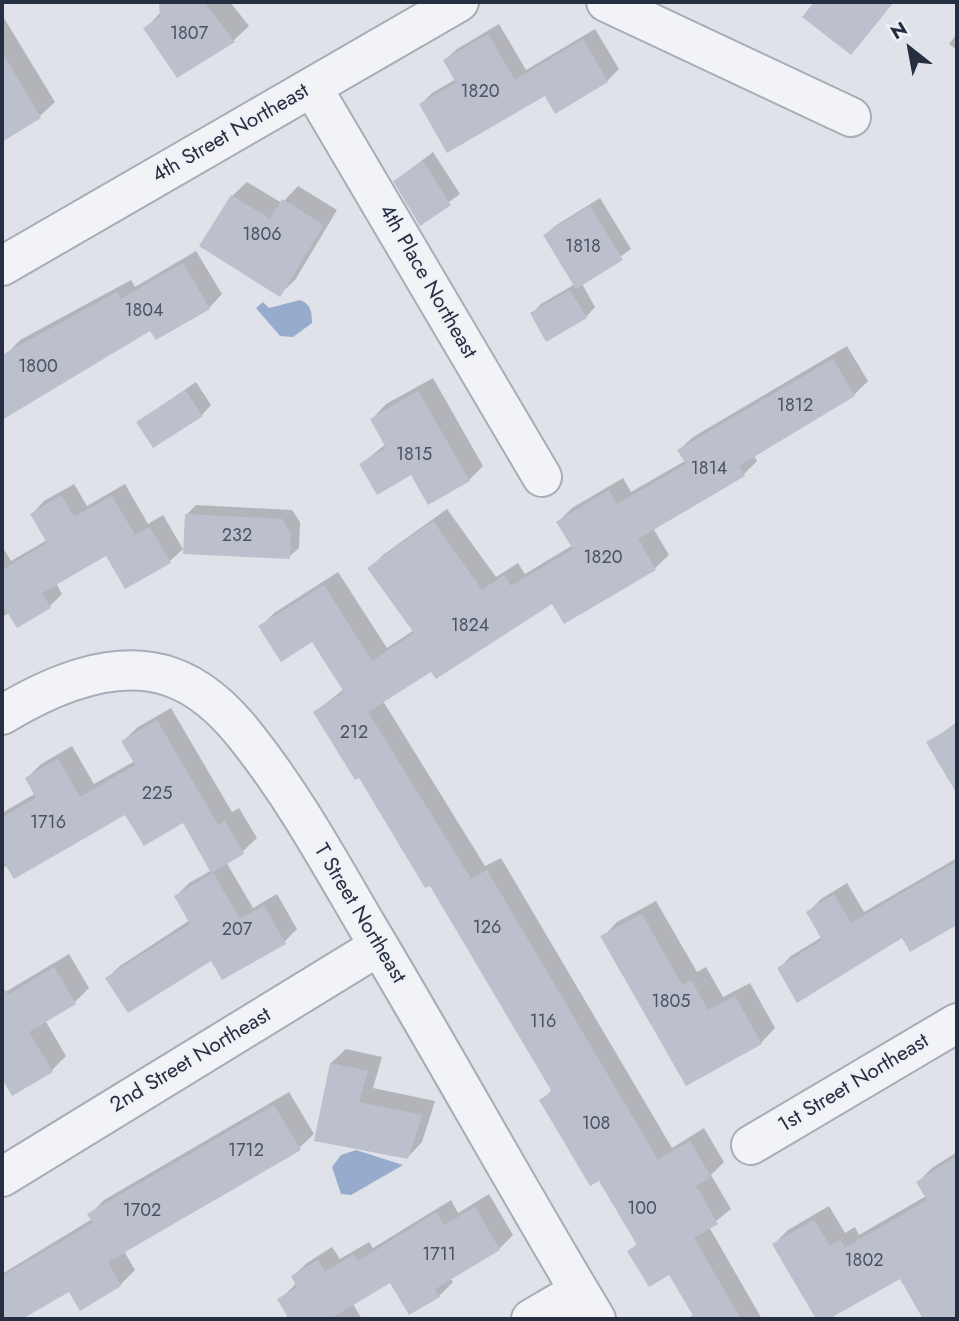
<!DOCTYPE html>
<html>
<head>
<meta charset="utf-8">
<style>
	body { margin:0 }
	#map { position:relative; width:959px; height:1321px; overflow:hidden; background:#dfe2e9; font-family:Jost,sans-serif }
	canvas { display:block }
	.frame { position:absolute; inset:0; border:4px solid #262e41; pointer-events:none }
	.north { position:absolute; left:875px; top:14px; width:70px; height:70px; -webkit-text-stroke:5px #eef1f6; paint-order:stroke; rotate:329deg; font-size:19px; font-weight:700; line-height:28px; text-align:center; color:#262e41 }
	.north::after { content:''; display:block; margin:auto; width:24px; height:32px; background:#262e41; clip-path:polygon(50% 0,100% 100%,50% 72%,0 100%) }
</style>
</head>
<body>
<div id="map">
<canvas width="959" height="1321"></canvas>
<div class="frame"></div>
<div class="north">N</div>
</div>
<script>
const g = document.querySelector('canvas').getContext('2d');
g.lineJoin = 'round';
function fill(path, color) { g.fillStyle = color; g.fill(path, 'evenodd'); }
function trace(path, color, width, dash) { g.strokeStyle = color; g.lineWidth = width; g.lineCap = dash ? 'butt' : 'round'; g.setLineDash(dash || []); g.stroke(path); }
function label(font, color, halo, rows, align = 'center') {
  g.font = font + ' Jost,sans-serif'; g.lineWidth = 5; g.setLineDash([]); g.textBaseline = 'middle'; g.strokeStyle = halo; g.fillStyle = color; for (const [text, x, y, turn = 0] of rows) {
    g.save(); g.translate(x, y); g.rotate((+turn || 0) * Math.PI / 180); g.textAlign = isNaN(turn) ? turn : align; if (halo) g.strokeText(text, 0, 0); g.fillText(text, 0, 0); g.restore();
  }
}
fill(new Path2D(`
	M300 300C311 304 312 312 312 323L293 337 280 336 256 308 263 302 269 308Z
	M356 1150 403 1165 351 1195 341 1194 332 1167 341 1155Z`), '#97accc');
fill(new Path2D(`
	M161 2H230L249 26 234 40 178 76 146 28 161 12Z
	M4 18 55 102 40 116 2 140Z
	M499 24 526 70 595 29 619 69 607 81 556 112 545 94 421 104 432 93 456 79 445 60 457 49Z
	M957 34V50L949 44Z
	M433 152 460 194 420 223 395 181Z
	M247 182 282 203 298 186 337 210 295 280 280 294 232 196Z
	M600 198 631 249 582 284 595 307 586 317 532 313 541 304 575 284 545 235 555 226Z
	M196 251 222 294 209 308 150 328 2 418V359L20 340 131 280 135 287Z
	M847 346 868 381 854 395 754 455 757 461 744 474 653 528 669 555 655 568 565 622 553 602 432 669 383 701 485 866 501 858 672 1148 704 1128 724 1162 711 1175 731 1209 709 1227 762 1319H687L694 1315 670 1273 629 1251 638 1243 600 1179 542 1100 553 1089 430 883 315 712 344 689 312 640 260 627 274 613 338 572 387 648 414 630 370 568 383 555 447 509 496 577 518 563 525 574 573 545 558 522 572 508 623 478 631 492 685 461 679 450 693 437Z
	M433 378 483 466 469 480 361 464 386 444 372 419 386 404Z
	M196 382 211 405 202 415 138 422Z
	M74 484 87 506 125 484 148 524 163 515 183 549 170 561 126 587 106 554 56 583 62 594 50 606 9 613 2 617V546L11 561 47 540 32 514 44 501Z
	M196 505 292 510 300 522 299 548 289 557 186 515Z
	M171 708 232 812 239 808 257 838 242 852 226 862 253 908 277 894 297 929 284 942 107 978 120 966 190 920 176 896 189 883 212 870 184 821 126 812 2 868V813L36 793 27 778 41 764 72 746 94 784 135 761 123 741 138 727Z
	M957 722V786L955 787 929 743Z
	M957 858V923L911 950 903 936 779 968 791 956 822 937 808 912 821 899 847 883 864 912Z
	M656 901 697 972 706 967 723 997 750 983 775 1028 761 1043 687 1083 603 937 617 922Z
	M69 954 89 988 75 1002 45 1020 66 1056 52 1070 12 1093 2 1075V994Z
	M346 1049 382 1057 373 1088 435 1101 422 1142 408 1157 316 1140 331 1063Z
	M289 1092 314 1134 299 1148 124 1251 135 1270 120 1285 81 1308 70 1289 24 1317 25 1319H2V1274L92 1219 90 1214 104 1200Z
	M957 1152V1319H925L901 1277 826 1319H818L774 1244 788 1230 829 1206 845 1233 855 1227 859 1235 926 1196 918 1182 932 1168Z
	M489 1194 513 1235 499 1249 450 1278 453 1282 439 1296 391 1281 353 1304 362 1319H282L289 1315 279 1300 297 1283 293 1276 307 1263 332 1247 340 1259 369 1242 373 1248 451 1200 458 1213Z`), '#0003');
fill(new Path2D(`
	M159 2H204L235 42 177 78 143 28 160 17Z
	M814 2H894L851 55 802 17Z
	M488 34 515 80 583 39 608 82 555 114 545 96 447 153 419 104 456 83 443 60Z
	M2 52 41 118 2 142Z
	M423 161 451 205 420 226 393 181Z
	M231 195 270 219 282 199 324 225 280 297 199 246Z
	M590 206 623 260 576 289 543 235Z
	M183 263 210 309 156 340 150 331 2 420V355L117 292 121 299Z
	M570 290 587 318 546 342 530 313Z
	M833 359 855 396 739 466 745 476 638 539 656 570 564 624 552 604 436 679 431 672 368 712 471 879 487 870 658 1160 690 1141 711 1177 696 1186 718 1224 694 1238 741 1319H695L669 1275 649 1287 627 1251 637 1245 599 1181 590 1186 539 1100 552 1092 430 886 425 888 359 778 355 780 313 712 344 692 312 642 281 662 258 626 324 585 372 661 414 633 367 568 433 521 482 590 504 575 511 586 573 549 556 522 609 490 617 504 686 464 677 450Z
	M185 390 203 416 153 448 136 422Z
	M418 391 470 481 428 505 411 475 377 495 359 464 386 448 370 419Z
	M61 495 74 517 112 496 135 535 150 527 171 563 125 589 106 556 42 593 51 608 17 628 2 604V570L47 543 30 514Z
	M185 514 282 519 291 533 290 559 183 554Z
	M157 720 218 825 225 821 244 854 211 873 183 823 144 846 125 815 14 879 2 859V818L36 798 25 778 58 759 80 797 135 765 121 741Z
	M957 724V794L926 742Z
	M957 861V925L910 952 902 938 797 1003 777 968 822 940 806 912 834 894 851 923Z
	M213 873 240 919 264 906 286 944 222 980 211 961 128 1013 105 978 190 924 174 896Z
	M642 914 682 985 691 980 708 1010 735 996 762 1044 686 1086 600 936Z
	M54 967 76 1004 29 1032 53 1072 12 1096 2 1079V985L8 995Z
	M330 1063 368 1071 359 1102 422 1115 408 1159 314 1141Z
	M274 1105 301 1150 108 1262 121 1286 80 1311 69 1292 22 1319H2V1276L93 1223 87 1214Z
	M957 1156V1319H923L900 1279 829 1319H816L772 1244 814 1220 830 1246 840 1240 845 1248 927 1200 916 1182Z
	M475 1207 500 1250 435 1289 440 1297 409 1315 390 1283 330 1319H289L277 1299 297 1287 291 1276 318 1260 325 1272 354 1254 358 1261 437 1212 444 1225Z`), '#bbc0cc');
const street = new Path2D(`
	M606 2 851 117
	M312 87 542 477
	M2 266 459 2
	M2 715C50 686 114 657 171 677 203 688 228 713 248 739 294 797 330 863 367 926 445 1056 518 1190 596 1319
	M751 1145 957 1023
	M2 1177 379 946
	M531 1319 579 1291`);
trace(street, '#a8acb7', 42);
trace(street, '#f1f3f7', 38);
label('18px', '#4b5264', null, [
	["1807",189,35],
	["1820",480,93],
	["1806",262,236],
	["1818",583,248],
	["1804",144,312],
	["1800",38,368],
	["1812",795,407],
	["1815",414,456],
	["1814",709,470],
	["232",237,537],
	["1820",603,559],
	["1824",470,627],
	["212",354,734],
	["225",157,795],
	["1716",48,824],
	["126",487,929],
	["207",237,931],
	["1805",671,1003],
	["116",543,1023],
	["108",596,1125],
	["1712",246,1152],
	["100",642,1210],
	["1702",142,1212],
	["1711",439,1256],
	["1802",864,1262]
]);
label('21px', '#262e41', '#eef1f6', [
	["4th Street Northeast",231,134,-30],
	["4th Place Northeast",427,282,60],
	["T Street Northeast",359,914,59],
	["2nd Street Northeast",191,1061,-31],
	["1st Street Northeast",854,1084,-31]
]);
</script>
</body>
</html>
